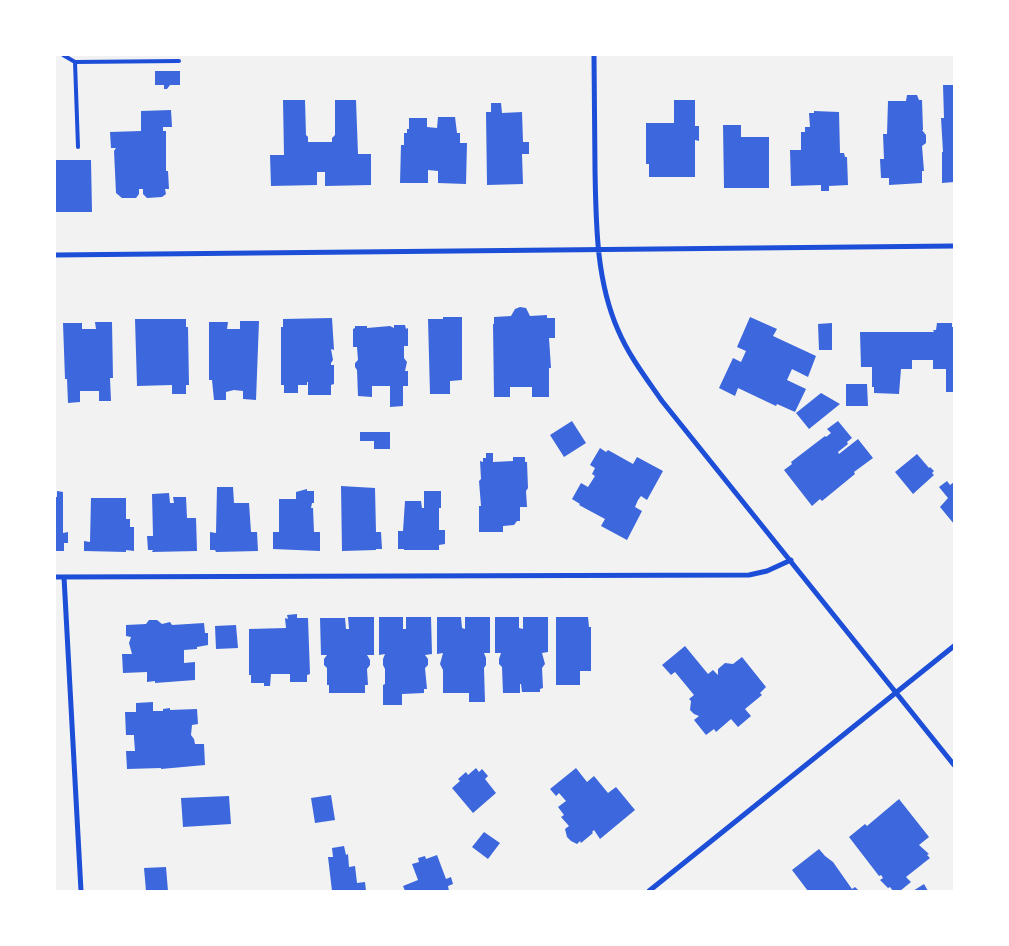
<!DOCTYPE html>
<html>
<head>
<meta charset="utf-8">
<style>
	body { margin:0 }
	#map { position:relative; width:1009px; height:946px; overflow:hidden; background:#f2f2f2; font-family:Ubuntu,sans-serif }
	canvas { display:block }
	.frame { position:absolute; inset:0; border:56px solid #fff; pointer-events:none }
</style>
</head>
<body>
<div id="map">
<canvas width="1009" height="946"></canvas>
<div class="frame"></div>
</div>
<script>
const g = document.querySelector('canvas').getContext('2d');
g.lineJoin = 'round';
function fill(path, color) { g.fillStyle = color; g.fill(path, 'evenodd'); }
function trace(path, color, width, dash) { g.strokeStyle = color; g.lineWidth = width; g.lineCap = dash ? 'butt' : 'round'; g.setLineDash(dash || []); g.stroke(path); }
fill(new Path2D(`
	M155 71H180V85H170L167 89H164V85H155Z
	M943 85H954V182L942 183V152H943L941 118H944Z
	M907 95H917L919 100H922L923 130H922L926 135V143L922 146 924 171H922V183L889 185V178H881L880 159H884L883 134H887L888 101H906Z
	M283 100H305L306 135 308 137V142H332V138L335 135V100H356L358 154H371V185L325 186V172H317V185L271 186 270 155H284Z
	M674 100H695V126H699V141L695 140V177H649V164H646V123H674Z
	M491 103H501L502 113 522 112 523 142H529V154H522L523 184 487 185 486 112H491Z
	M171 110 172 127H163V131H166V171H168L169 189H165L166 194 162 197 147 198 143 194V189H139V194L136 198H122L116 193 114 151 116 148H111L110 132 141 131V111Z
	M814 111 839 112 840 153H844L845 157H847L848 185 829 186V191H821V185L791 186 790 150H801V132H805V127H810L809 113H814Z
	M438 117H455L457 133H460V143H467L466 184 438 183V171L428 170V183H400L401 145H404V133H407V129H409V118H427V127L437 128Z
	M723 125H741V137H769V188H724Z
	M55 160H91L92 212H55Z
	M520 307 526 308 530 316 547 315V318H555V338H549L551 368H549V397H532V387H510V397H494L493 324H494V317L511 316 515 309Z
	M443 317H462V380L450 381V394H430L428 319H443Z
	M750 317 777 329 773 336 816 356 808 377 792 369 787 380 806 389 795 412 777 404 776 406 738 388 735 396 719 388 733 358 741 362 746 351 737 347Z
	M332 318 334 350 331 349 333 360 331 363V365H334V384L331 385V395H308V382H307V385H298V393H284V385H281V327H283V319Z
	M135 319H186V327H188L189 385H186V394H172V385L137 386Z
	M240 321H259L256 400 243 399V391L234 390 226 392V400H214L212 380H209V322H228L227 329H240Z
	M95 322H112L113 378H110L111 401H99V391H80V402L68 403 67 379H65L63 323H82V329H96Z
	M832 323V350H819L818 324Z
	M937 323H952V327H954V392H946V369H933V360H912V369H901L899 394 874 393V387H872V367H861L860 332H934L933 330H936Z
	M394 325H405L406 329 408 328V346H404V358L407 362 405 371H408V386H403V406L390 407V386H372V397L358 396 357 370 355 367V363L358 360 357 347H353V329L355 328V326H367V328L390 326 394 328Z
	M846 384H867L868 406H846Z
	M821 393 840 404 809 429 796 413Z
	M572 421 586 443 564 457 550 435Z
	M838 421 852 438 847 442 848 444 838 452 839 454 858 439 873 458 854 472 855 474 822 501 820 499 812 506 784 470 792 464 791 462 825 436 826 437 831 433 827 429Z
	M360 432H390V449H374V441H360Z
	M600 448 606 452 608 450 633 464 637 457 663 471 647 500 641 496 638 500 635 507 642 511 627 540 601 526 605 519 579 505 580 504 572 499 581 483 588 487 595 476 592 474 595 468 590 465Z
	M486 453H493V462L513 461V457H525V462H527L528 488 526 491 527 507H520V521H517L514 525 503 526V532H479V506H481L479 481 481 479 480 461 483 462V458H486Z
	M917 454 929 468 930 467 934 471 932 473 934 475 913 494 895 472Z
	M947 481 950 485 954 482V524L940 507 948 498 939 487Z
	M341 486 375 488 376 532H381L382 549H376V550L342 551Z
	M217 487H233L234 503H249L251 532H257L258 551 216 552 215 550H210V532L216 533Z
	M307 489V491H314V503H312L311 508H313L314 532H320V551L273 549V532H279V499H296V492Z
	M57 491 63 492V533L68 532V543H64V551H55V497H57Z
	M424 491H441V508H439V530H445V544L439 545V550H404V549H398V531H403L405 501H421L422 508H424Z
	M169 493 170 503H174L173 497H186L187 518H196L197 551 152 552 153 550H148L147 536H153L152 494Z
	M91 498H126V519H130V527H134V551L126 550V552L84 551V541L90 542Z
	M297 614V618H308L310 674 307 675V682H290V674H271L270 686H264V683H251V675H249V629L286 628 285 618 288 619 287 615Z
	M348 617H374V655H367L370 660V665L367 669 368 685H365V693H329V685H327V668L324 665V659L327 655H321L320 618H345L346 629H349Z
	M379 617H403V629H406V617H431L432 654 425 655 428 659V665L425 668 427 689H424V693L402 694V705H383V685L385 684V669L383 665V659L385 654 379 655Z
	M437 617H461L462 628 465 629V617H490V653H484L486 658V665L484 668 485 702H469V693H443V670L440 664 443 653 437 654Z
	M495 617H519V628L523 629V617H548V652L542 653 545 664 542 668 543 688 540 689V692H522L521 684H520V693H503L502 667 499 664V659L501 653H495Z
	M556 617H588L589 627H591V671H580V685H556Z
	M149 620H157L162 624 170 622 172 625 204 623 205 633H208V645L197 647V649L184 650V663L195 662V680L155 683V681L147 682V672L123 673 122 654H132L129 643 131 637 126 636V625L146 624Z
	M236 625 238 648 216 649 215 626Z
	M685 646 708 674 713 670 718 675V669L725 663 733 664 742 657 766 687 760 693 762 695 745 709 751 716 738 727 731 719 716 732 714 729 706 735 694 720 699 716 694 714 690 710 691 701 689 699 694 695 675 672 671 675 662 665Z
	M153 702V711H163V709L170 708V710L197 709 198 724 192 725 191 735 194 739 195 744H204L205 765 161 769V768L127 769 126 751H135L134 738V735H126L125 712H136V703Z
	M476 768 479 772 482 769 488 776 485 779 496 793 473 813 452 788 460 781 458 779 466 772 468 775Z
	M576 768 587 782 594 776 608 793 616 787 635 810 600 839 594 830 592 832 593 833 581 843 580 841 577 844 571 841 567 837 565 829 569 826 561 817 564 815 558 807 566 801 559 793 556 796 550 789Z
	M331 795 335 820 315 823 311 798Z
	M229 796 231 824 183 827 181 798Z
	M899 799 929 837 919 845 929 854 927 855 930 858 906 877 911 882 900 891H893L890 887 888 888 880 880 883 878 881 875 879 876 849 837 865 824 867 826Z
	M484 832 500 843 488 859 472 847Z
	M344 846 346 855 348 854 349 867 355 866 357 883 365 882 366 891H332L328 857H333L332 848Z
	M819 849 825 856 833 862 852 889 855 887 859 891H808L792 870Z
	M437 855 446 879 451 877 453 884 448 886 449 891H405L403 886 418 880 412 864 419 862 418 858 425 856 426 859Z
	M166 867 168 891H146L144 868Z
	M924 884 928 891H913Z`), '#3d67dc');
trace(new Path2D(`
	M63 55 75 62 78 147
	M75 62 179 61`), '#1d4ed8', 4);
trace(new Path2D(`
	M594 55C594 93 595 131 595 169 596 223 596 280 618 330 629 356 646 378 662 401L954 765
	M55 255 954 246
	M55 577 749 575 767 571 791 560
	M64 577 81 891
	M649 891 954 646`), '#1d4ed8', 5);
</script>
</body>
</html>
